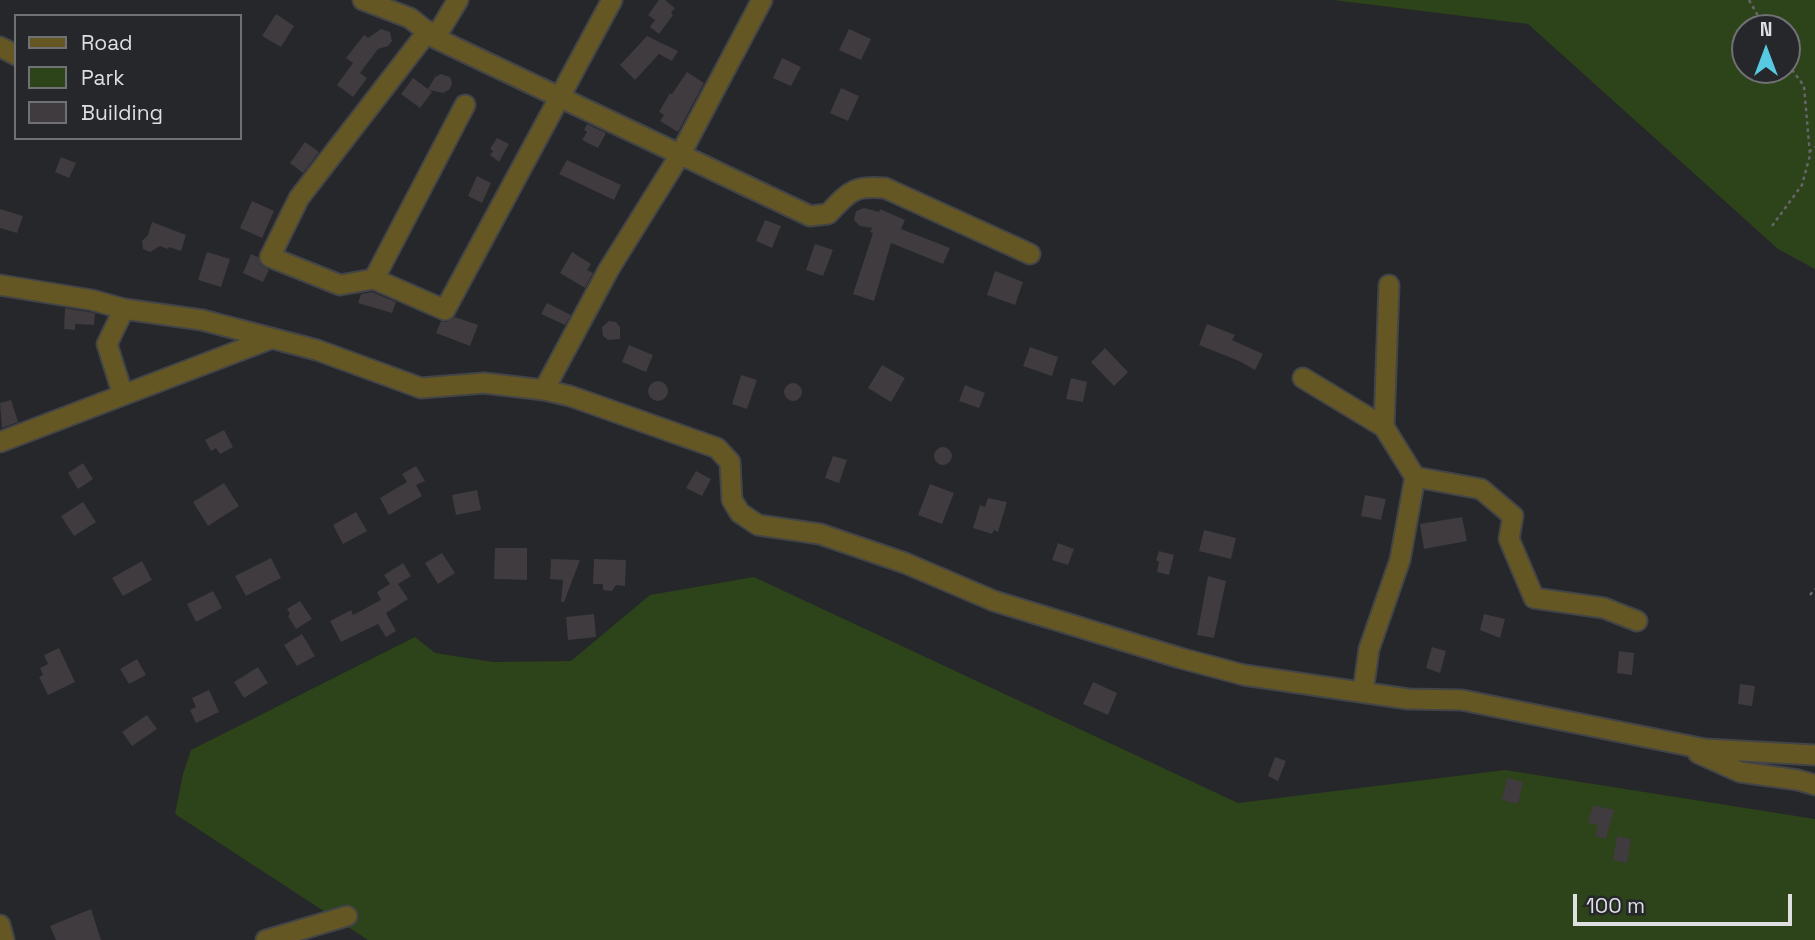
<!DOCTYPE html>
<html>
<head>
<meta charset="utf-8">
<style>
	body { margin:0 }
	#map { position:relative; width:1815px; height:940px; overflow:hidden; background:#25272b; font-family:"Space Grotesk",sans-serif }
	canvas { display:block }
	.legend { position:absolute; left:14px; top:14px; width:228px; height:126px; box-sizing:border-box; background:#25272b; border:2px solid #6f7174; margin:0; padding:9px 12px; list-style:none; font-size:21px; color:#dddfe1 }
	.legend li { display:flex; align-items:center; gap:14px; height:35px }
	.legend b { width:35px; border:2px solid #6f7174 }
	.north { position:absolute; left:1731px; top:14px; width:70px; height:70px; box-sizing:border-box; background:#25272b; border:2px solid #6f7174; border-radius:50%; rotate:0deg; font-size:19px; font-weight:700; line-height:28px; text-align:center; color:#dddfe1 }
	.north::after { content:''; display:block; margin:auto; width:24px; height:32px; background:#57c9e2; clip-path:polygon(50% 0,100% 100%,50% 72%,0 100%) }
	.scale { position:absolute; left:1573px; top:894px; width:219px; height:32px; box-sizing:border-box; border:4px solid #dddfe1; border-top:0; padding-left:9px; font-size:21px; line-height:24px; white-space:nowrap; color:#dddfe1; -webkit-text-stroke:5px #25272b; paint-order:stroke }
</style>
</head>
<body>
<div id="map">
<canvas width="1815" height="940"></canvas>
<ul class="legend">
<li><b style="height:9px;background:#655724"></b>Road</li>
<li><b style="height:19px;background:#2d4319"></b>Park</li>
<li><b style="height:19px;background:#3f3b3e"></b>Building</li>
</ul>
<div class="north">N</div>
<div class="scale">100 m</div>
</div>
<script>
const g = document.querySelector('canvas').getContext('2d');
g.lineJoin = 'round';
function fill(path, color) { g.fillStyle = color; g.fill(path, 'evenodd'); }
function trace(path, color, width, dash) { g.strokeStyle = color; g.lineWidth = width; g.lineCap = dash ? 'butt' : 'round'; g.setLineDash(dash || []); g.stroke(path); }
fill(new Path2D(`
	M1333 0H1815V269L1778 249 1528 24ZM1745 28H1787V70H1745Z
	M754 577 1238 803 1505 770 1815 819V940H368L175 814 183 774 191 750 415 637 435 653 493 662 571 661 650 595Z`), '#2d4319');
fill(new Path2D(`
	M659 0H665L675 8 671 13 673 15 659 34 650 27 655 20 648 15Z
	M276 14 294 26 281 47 262 36Z
	M381 29 390 32 392 41 388 46 378 49 360 73 367 78 353 97 337 85 353 63 346 58 364 35 368 38Z
	M849 29 871 39 861 60 839 50Z
	M647 36 678 51 672 61 659 54 635 80 620 65Z
	M782 58 801 67 791 86 773 78Z
	M687 72 704 83 678 132 660 121 664 115 659 112 670 93 672 94Z
	M441 74 450 77 452 83 450 89 443 93 429 90 432 92 420 108 401 94 413 78 428 89 435 77Z
	M841 88 859 96 848 121 830 113Z
	M587 124 606 133 598 148 582 140 587 132 584 130Z
	M497 138 509 144 499 162 490 155 493 151 490 149Z
	M305 142 319 152 303 173 290 163Z
	M61 157 76 163 69 178 55 172Z
	M567 160 621 185 614 200 559 174Z
	M477 176 491 183 482 203 468 196Z
	M252 201 274 211 262 238 240 228Z
	M864 208 879 212 880 209 905 220 901 229 950 248 943 264 891 243 874 301 853 294 873 233 870 232 872 228 860 226 854 220 856 211Z
	M0 209 23 216 17 233 0 228Z
	M765 220 781 226 772 248 756 241Z
	M152 222 186 235 181 251 169 247 168 249 160 246 150 252 143 249 142 241 148 235Z
	M815 244 833 250 823 276 806 270Z
	M207 252 230 259 221 287 198 280Z
	M572 252 591 264 587 270 593 273 585 288 560 273Z
	M251 254 258 257 261 265 269 270 263 282 243 273Z
	M995 271 1023 282 1015 305 987 295Z
	M372 292 396 302 392 313 358 303 361 294Z
	M547 303 571 315 565 325 541 314Z
	M65 308 95 313 94 325 75 324V330L64 329Z
	M455 317 478 325 470 346 436 333 441 321 447 322Z
	M609 321 616 322 620 327V339L608 340 603 336 602 327Z
	M1207 324 1235 335 1232 340 1263 354 1255 370 1239 361 1199 345Z
	M629 345 653 355 646 372 622 362Z
	M1030 347 1058 357 1052 376 1023 366Z
	M1105 348 1128 372 1114 386 1091 362Z
	M882 365 905 378 891 402 868 388Z
	M741 375 757 380 747 409 732 404Z
	M1071 378 1087 382 1083 402 1066 399Z
	M648 391a10 10 0 1 1 20 0a10 10 0 1 1-20 0Z
	M784 392a9 9 0 1 1 18 0a9 9 0 1 1-18 0Z
	M965 385 985 393 979 408 959 401Z
	M11 400 18 422 2 428 0 403Z
	M224 430 233 447 220 454 216 448 211 451 205 440Z
	M934 456a9 9 0 1 1 18 0a9 9 0 1 1-18 0Z
	M833 456 847 460 839 483 825 478Z
	M83 463 93 479 78 489 68 473Z
	M416 466 425 481 416 485 422 496 389 515 380 498 407 482 402 474Z
	M696 471 711 479 702 496 686 488Z
	M224 483 239 506 208 526 193 502Z
	M930 484 954 493 942 524 918 515Z
	M477 490 481 510 456 515 452 495Z
	M1365 495 1386 499 1381 520 1361 516Z
	M988 498 1007 502 998 532 994 530 992 534 973 528 980 505 985 507Z
	M83 502 96 522 74 536 61 516Z
	M356 512 367 531 343 544 333 525Z
	M1462 517 1467 541 1424 549 1420 524Z
	M1204 530 1236 538 1231 559 1199 551Z
	M1058 543 1074 549 1068 565 1052 560Z
	M495 548H527V580L494 579Z
	M1159 551 1174 555 1169 575 1157 572 1159 562 1156 560Z
	M442 553 455 573 438 584 425 563Z
	M271 558 281 578 246 596 235 576Z
	M551 559 580 560 564 602H561L563 580 550 579Z
	M594 559 626 560 625 586 616 585 612 591 603 590V584H593Z
	M142 561 152 580 123 596 112 578Z
	M403 563 411 576 398 584 408 599 386 613 396 631 386 637 378 624 341 642 330 621 351 610 353 615 381 600 377 592 390 584 384 575Z
	M1208 576 1226 581 1214 638 1197 635Z
	M213 591 222 608 196 622 187 604Z
	M300 601 312 619 296 629 288 616 290 614 287 609Z
	M594 614 596 637 568 640 566 617Z
	M1484 614 1505 619 1500 638 1480 630Z
	M302 634 315 656 297 666 284 645Z
	M1432 647 1446 651 1440 673 1426 668Z
	M59 648 75 682 48 695 39 677 43 675 40 668 48 664 44 655Z
	M1619 651 1634 653 1632 675 1617 673Z
	M137 659 146 675 129 684 120 669Z
	M258 667 268 683 244 698 234 682Z
	M1093 682 1117 693 1108 715 1083 704Z
	M1740 684 1755 686 1752 706 1738 704Z
	M209 690 219 712 196 723 190 710 196 707 192 698Z
	M147 715 157 729 132 746 122 732Z
	M1275 757 1286 761 1278 781 1268 776Z
	M1507 778 1523 782 1518 804 1502 800Z
	M1593 805 1614 810 1606 839 1595 836 1598 825 1588 823Z
	M1617 836 1631 839 1627 863 1613 860Z
	M91 909 101 940H56L50 926Z`), '#3f3b3e');
const minor = new Path2D(`
	M363 0 410 18 435 38 810 216 828 214C849 192 853 185 885 188L1030 254
	M428 31 299 198 270 257 340 285 374 279 445 310 612 0
	M435 38 458 0
	M0 47 16 55
	M374 279 465 105
	M0 285 92 300 124 309 202 320 317 350 421 388 484 383 544 390 570 396 717 448 730 462 732 500 740 513 758 525 820 534 905 563 994 601 1180 658 1244 675 1408 699 1462 700 1705 749 1815 755
	M1389 285 1384 427 1415 477
	M1303 378 1384 427
	M544 390 609 269 680 155 762 0
	M123 395 107 344 124 309
	M0 442 270 339
	M1363 692 1369 649 1400 560 1415 477 1481 489 1513 516 1509 539 1534 598 1604 608 1637 621
	M1698 753 1740 772 1798 780 1815 785
	M0 925 4 940
	M266 940 347 916`);
trace(minor, '#424448', 23);
trace(new Path2D(`
	M1749 0 1765 28
	M1809 152 1815 147
	M1772 226 1802 185 1810 155 1804 86 1787 63
	M1810 595 1815 589`), '#64666a', 2.5, [3.5, 3.5]);
trace(minor, '#655724', 19);
</script>
</body>
</html>
